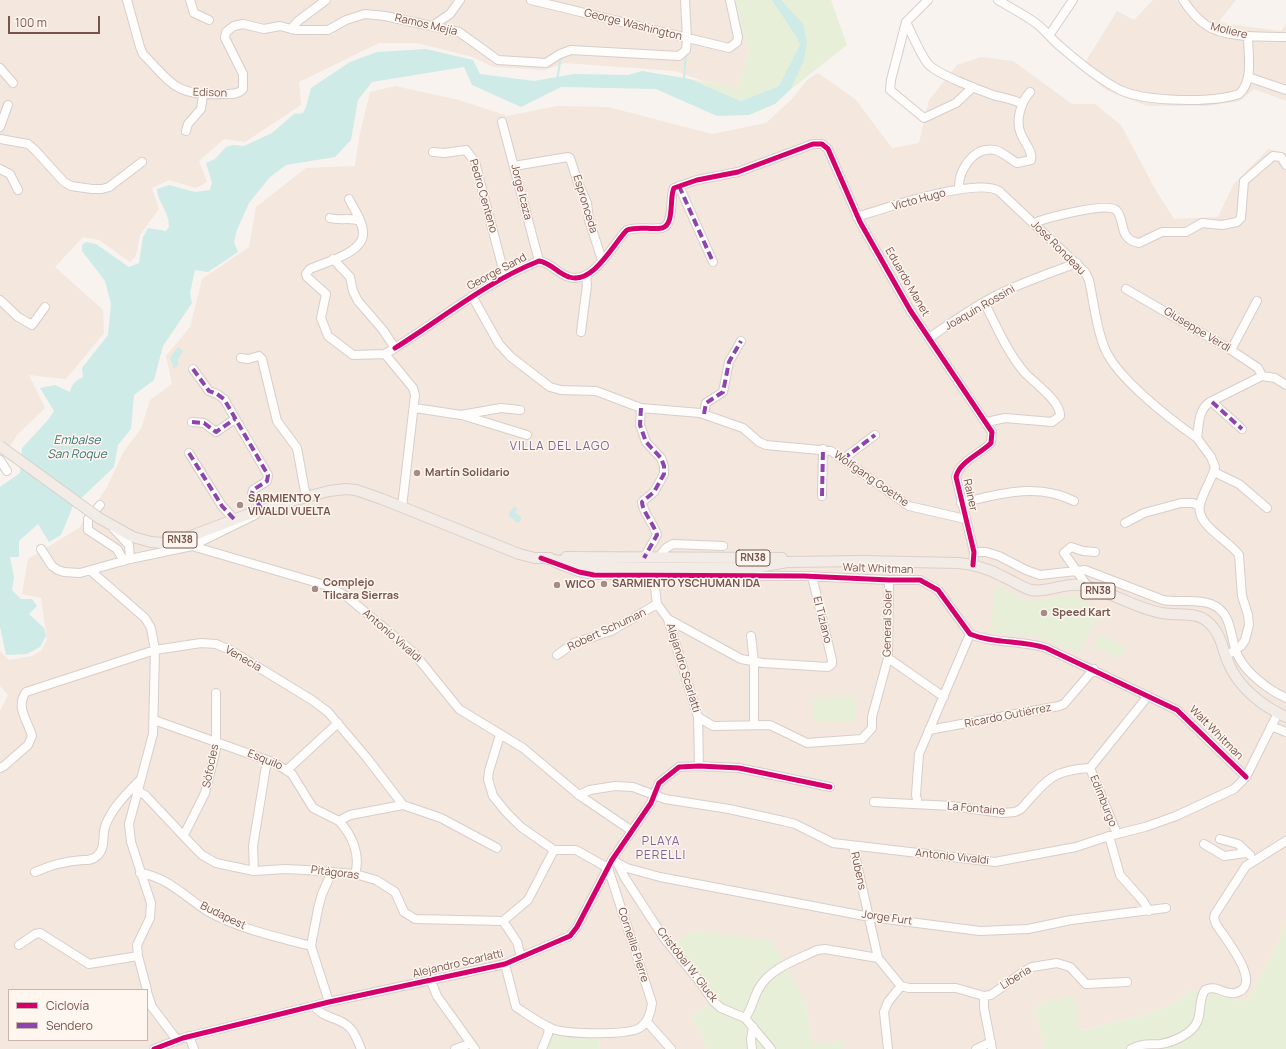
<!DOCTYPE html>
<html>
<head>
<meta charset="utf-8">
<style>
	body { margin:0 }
	#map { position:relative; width:1286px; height:1049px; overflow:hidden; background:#f8f3ee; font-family:Manrope,sans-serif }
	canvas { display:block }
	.legend { position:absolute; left:8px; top:989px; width:140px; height:52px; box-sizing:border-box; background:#fff6f0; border:1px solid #c9b5ae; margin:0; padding:5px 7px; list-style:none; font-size:12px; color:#78544c }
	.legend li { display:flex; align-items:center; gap:8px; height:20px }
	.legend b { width:20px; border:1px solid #c9b5ae }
	.scale { position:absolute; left:8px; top:16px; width:92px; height:18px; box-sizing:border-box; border:2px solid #78544c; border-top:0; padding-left:5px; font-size:12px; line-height:14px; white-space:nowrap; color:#78544c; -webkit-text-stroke:3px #fff6f0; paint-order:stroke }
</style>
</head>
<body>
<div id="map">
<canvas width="1286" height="1049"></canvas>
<ul class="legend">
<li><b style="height:5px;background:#d6006c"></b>Ciclovía</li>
<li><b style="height:5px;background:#8e44ad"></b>Sendero</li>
</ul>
<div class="scale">100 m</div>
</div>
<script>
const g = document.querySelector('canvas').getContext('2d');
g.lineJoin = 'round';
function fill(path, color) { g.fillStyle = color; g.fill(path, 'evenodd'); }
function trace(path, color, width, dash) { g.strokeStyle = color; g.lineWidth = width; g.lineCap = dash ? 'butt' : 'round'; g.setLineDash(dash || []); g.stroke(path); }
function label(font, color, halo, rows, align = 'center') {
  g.font = font + ' Manrope,sans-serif'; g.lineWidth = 3; g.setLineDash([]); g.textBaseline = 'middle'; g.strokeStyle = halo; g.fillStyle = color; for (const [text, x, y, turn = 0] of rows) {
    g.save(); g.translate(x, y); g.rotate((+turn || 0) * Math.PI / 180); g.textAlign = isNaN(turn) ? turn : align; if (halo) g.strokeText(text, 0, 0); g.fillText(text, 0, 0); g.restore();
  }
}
fill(new Path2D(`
	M0 0H735L749 52 738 89 700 80 675 71 565 63 545 70 493 67 473 57 417 43H379L299 82 301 105 245 142 224 139 199 161 207 182 196 188 169 180 152 188 159 209 140 235 136 256 130 262 99 240 83 237 55 267 103 310 104 333 66 379 29 375 45 408 17 435 0 462Z
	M1153 0H1236L1219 21 1228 24 1281 31 1286 24V101L1254 89 1240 101 1207 106H1147L1106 90 1081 69 1117 11 1134 20Z
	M981 57 1013 61 1072 104H1095L1121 125 1155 189 1174 219 1218 217 1233 185 1268 149 1286 153V923L1270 960 1246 1002 1192 989 1175 1003 1144 1015 1078 1031 1074 995 1035 1006 1044 1049H843V1040L813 1046 805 1001 716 934 696 931 674 942 717 999 691 1016 708 1049H600L599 1039 542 1049H0V711L8 695 0 686V651L9 660 32 656 41 651 47 640 41 598 22 594 28 559 79 528 107 487 124 451 141 429 150 400 172 384 166 356 190 327 202 279 249 247 256 207 306 168 355 166 359 138 370 92 395 86 459 100 507 116 557 106 608 107 712 134 766 123 792 99 808 79 818 73 855 99 892 148 919 143 929 100 957 65ZM9 990H147V1040H9Z`), '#f3e7de');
fill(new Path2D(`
	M735 0H831L847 45 790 90 779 86 741 101 690 79 738 88 749 52Z
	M996 585 1030 602 1074 594 1094 607 1097 620 1079 652 1039 637 990 632Z
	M1099 634 1126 648 1120 659 1093 646Z
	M855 696V721L814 722V698Z
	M1286 923V1049H1044L1035 1006 1074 994 1079 1031 1144 1015 1175 1003 1192 989 1246 1002 1270 960Z
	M696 931 772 940 805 1001 813 1045 843 1040 844 1049H708L691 1016 717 999 673 942Z
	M553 1035 599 1039 600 1049H542Z`), '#e8efd8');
fill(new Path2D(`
	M772 0H781L803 24 807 42 804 60 790 90 775 104 749 115 717 116 656 89 561 87 521 107 472 85 464 67 372 82 358 100 351 140 335 157 286 165 270 177 249 203 237 230 234 242 238 252 208 272 195 270 190 293 192 303 163 346 154 380 134 395 131 429 118 445 114 467 73 506 61 535 49 542 38 524 19 541V557H10L14 577 12 590 21 599H32L37 606 29 614 44 628 46 636 40 647 27 654 6 655 0 627V487L20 473 22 448 48 420 54 411 40 388 55 385 70 392C72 384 75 381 83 377L82 368 108 335 111 304 105 281 82 251V245L86 242 96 244 129 267 139 263 143 237 148 228 166 231 169 227C169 210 158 204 157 189L169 185 195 192 210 190 212 183 206 163 215 159 226 147 233 145 244 146 257 140 272 133 294 114 303 113 306 107 311 88 350 62 377 52 426 49 473 60 480 74 534 81 574 74 628 75 642 71 690 79 741 101 779 86 800 45 796 36Z
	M178 347 183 351 177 360 179 365 174 368 170 358Z
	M515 506 517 508 515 513 521 517V520L518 523 509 516V513Z`), '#ceebe8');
trace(new Path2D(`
	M684 78 686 53
	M557 80 561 57`), '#ceebe8', 2);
const minor = new Path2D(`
	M127 0 140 47 143 54C173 85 176 96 222 94 230 94 238 95 243 89V74L225 38 226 32 234 26 243 24 264 29 280 26 295 30H328L346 20 365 14 385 16 459 32 498 60 546 63 560 54 571 50 679 56 686 50 687 39 685 0
	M190 0 194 13 209 20
	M531 0 729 48 737 42 738 37 730 0
	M928 0 906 22 891 80 890 90 924 118 956 103 973 87
	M998 0C1011 8 1025 15 1037 24 1046 31 1052 40 1061 47 1076 60 1102 81 1120 90 1146 102 1213 103 1239 94 1254 81 1248 54 1248 36
	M1183 0C1189 9 1197 19 1206 25 1224 38 1264 37 1286 37
	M906 22C913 36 919 52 928 64 937 74 979 90 993 95 1003 98 1013 99 1022 104
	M432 26 450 14 460 0
	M291 29 298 21 326 0
	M1050 34 1073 0
	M0 68 13 83
	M1248 77 1286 90
	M502 122 539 261
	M0 127 8 105
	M186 131 188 124 201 109 203 95
	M0 139 28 144 35 150 64 182 71 186 92 189H102L109 187 142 162
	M433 152 444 153 466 150 475 162 505 277
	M514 166 568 157 570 158 578 183 587 203 589 220 602 260
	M0 169 10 174 18 190
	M679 186 713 262
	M959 189C958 171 973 146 995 150 1003 152 1010 159 1017 163L1031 160C1033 151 1024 142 1021 134 1015 121 1021 102 1030 92
	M349 199C354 209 363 222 363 233 364 253 325 262 310 269L306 274 307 277 326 294 321 318 328 336 353 355 385 354
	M857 217C885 208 976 177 999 191L1085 272 1089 280C1094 303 1096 328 1105 349 1117 378 1171 420 1197 438
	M330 218C340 221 350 217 360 221
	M1034 223C1046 218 1106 202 1116 210 1126 219 1117 239 1139 243L1162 232H1186L1202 223 1222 225 1237 222 1241 218 1244 181 1273 156 1281 157 1286 165
	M333 259 350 277 353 291 358 301 383 330 395 348 385 354
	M1126 289 1231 350 1258 368 1262 376
	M472 296 499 344 511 357 550 387 561 390 596 391 641 408 700 413 743 428 759 442 766 445 831 451 909 506 965 519
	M0 300 18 317 32 325 45 307
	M984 302C996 325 1009 356 1026 374 1036 384 1061 402 1060 416L1052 422 1005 418 987 422
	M581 332 587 285 586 276
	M929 338C951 323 973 307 997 295 1023 282 1050 273 1077 263
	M395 348C443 318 486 282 539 261 550 262 558 274 569 277 593 285 613 244 627 230 639 226 650 230 662 228 675 225 669 197 674 188L697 180 738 172 813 144H822L828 149 860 222 910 310 992 432 991 443C980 454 959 462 956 477L974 552 973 565
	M1231 350 1257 301
	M385 354 413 388 415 395 402 507
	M241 358 248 359 259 356 262 359 277 421 297 448 306 497
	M193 369 209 391 217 394 224 399 268 475 267 481 253 490 252 493 262 510
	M1212 402 1242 429
	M415 408 461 415 501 408 520 410
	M641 408 640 425 646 442 661 458 664 466V474L654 492 642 502C642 511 654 524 657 535L644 558
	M704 414 706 403 723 392 729 362 741 341
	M465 416 527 435
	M192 422 204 423 216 432 235 419
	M189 453 222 506 234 519
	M843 459 875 435
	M0 460 7 471
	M1214 472 1239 484 1267 508
	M822 496 823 449
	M961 503C998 494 1038 482 1074 501
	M100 505 88 519V530L117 549 124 561
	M1125 523 1144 513 1181 503H1193L1199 506
	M114 529 129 545 130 559
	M192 546 325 585 346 596 413 652 459 709 523 748 579 795 632 831
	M41 549 52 566 58 570 64 572 80 573 130 559 192 546 255 515
	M974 552H986L999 556 1026 570 1040 575 1085 570 1163 600C1179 603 1195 598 1211 604 1234 613 1229 638 1238 656 1247 674 1269 690 1286 698
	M658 558 666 548 673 544 723 546
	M555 563 579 572 594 575 804 576 889 580H920L938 590 970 634C994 644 1022 640 1046 648L1177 710 1246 777
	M91 571 145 618 151 628 155 650 153 734 129 824 131 842 151 903 150 918 137 945 138 956 147 990
	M653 571 657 604 668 619 698 717 699 766
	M1088 587 1064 553 1071 547 1083 551 1095 552
	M668 619 741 659 763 663 828 667 832 664V660L812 576
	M751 636 754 662V725
	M557 655 574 643 611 631 657 604
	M1226 656 1241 646 1245 640 1249 625 1248 615 1242 596 1239 555C1230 541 1195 525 1200 505 1203 491 1212 480 1215 467L1211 457 1197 438C1199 425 1198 410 1210 402L1262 376 1275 378 1286 385
	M888 658 944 697
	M698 717 713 726 770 725 807 743 862 739 872 728V717L888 658 889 580
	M154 720 275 763 292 774 313 808 339 821 350 815 403 805
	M1271 726 1286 732
	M929 730 1059 706 1064 704 1094 669
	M500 735 489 771 488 779 493 796 506 812 521 827 554 850H576L608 868 652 1003C651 1012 649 1021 641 1027 630 1036 567 1034 553 1029 540 1024 527 1014 516 1007L505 964
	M0 768 4 766 28 745 32 736C28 721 15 707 26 692L155 650 201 643 216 644 230 650 312 700 328 712 367 758 403 805 441 818 497 848
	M1090 768 1117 834
	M288 769 338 723
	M138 791 145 795 194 847 202 855 216 863 254 871 285 869 306 870 355 874 376 880 395 892 404 912 415 919 503 921 517 942 521 957
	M579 795 590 790 615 786 633 787 665 799 729 809 783 821 795 824 833 843 995 862 1076 847 1109 836 1145 827 1176 816 1234 789 1246 777 1278 713
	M874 802 952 806 1002 813 1015 812 1021 809C1046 781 1051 770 1090 768L1148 696
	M918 804 916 795 919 754 970 634
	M339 821C352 835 361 855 355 874
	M184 835 205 793 216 749V693
	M1109 836 1120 875 1143 901 1149 911
	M1220 839 1238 844 1250 855
	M1204 844 1224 856 1246 853
	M853 846 878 958 901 986 888 1002 884 1012 888 1049
	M612 860 627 868 660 877 870 917 980 931 1028 929 1071 920 1166 908
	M618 864 625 878 664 938 700 982 713 1001 721 1008 745 1018 771 1049
	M254 871 253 846 267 760
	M35 872C51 865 65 861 83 860 88 860 93 860 97 856 106 848 102 836 105 827 110 810 128 792 140 780
	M140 873C168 877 186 898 209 912 240 929 277 937 311 946
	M503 921 528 900 554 850
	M19 945 35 934 40 933 89 964 138 956
	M431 981 437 996 475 1049
	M901 986 909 988H956L984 996 991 995 1023 972 1032 967 1057 963 1070 967 1086 984 1127 982
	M147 992 152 1007 177 1040
	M984 996V1008L992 1049
	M329 1002 311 946 318 909 322 894 332 872
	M314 1006C325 1020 338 1016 349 1027 355 1032 358 1042 361 1049
	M745 1018C752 1009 753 999 758 990 769 968 797 960 817 950L825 949 878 958
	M647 1022 671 1049
	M189 1036 194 1049
	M154 1049 183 1038 329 1002 505 964 570 936 577 927 612 860 651 803 659 783 679 767 699 766 739 768 830 787
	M455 1049 469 1044
	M542 1049 548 1034 549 1027
	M752 1049 751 1039 753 1027
	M976 1049 991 1042
	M1131 1049C1141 1043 1150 1045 1161 1044 1173 1042 1192 1034 1197 1022 1202 1012 1198 1000 1205 990 1216 984 1224 995 1235 993 1266 986 1223 936 1216 924L1214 918 1215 914 1246 866 1286 841`);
const major = new Path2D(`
	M99 518 133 537 151 542 163 543 183 539 249 514 306 497 329 491 346 489 356 490 382 499 519 554 535 558H550
	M566 557 782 558
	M544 558 592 567 654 568H753L787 562 862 561 958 563C975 564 989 569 1004 577 1013 581 1021 587 1031 590 1047 593 1063 583 1079 585 1108 589 1133 608 1162 613 1178 616 1195 611 1208 622 1221 633 1222 648 1228 662 1238 687 1262 706 1286 717`);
trace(minor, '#d7ceca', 10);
trace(major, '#dacfcb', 12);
trace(minor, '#fefdfc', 8);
trace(major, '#f3ece6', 10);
const majorBridge = new Path2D(`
	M0 446 99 518`);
trace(majorBridge, '#dacfcb', 12, []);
trace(majorBridge, '#f3ece6', 10);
trace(new Path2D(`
	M679 186 713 262
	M193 369 209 391 217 394 224 399 268 475 267 481 253 490 252 493 262 510
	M1212 402 1242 429
	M641 408 640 425 646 442 661 458 664 466V474L654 492 642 502C642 511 654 524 657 535L644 558
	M704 414 706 403 723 392 729 362 741 341
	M192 422 204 423 216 432 235 419
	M189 453 222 506 234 519
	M843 459 875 435
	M822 496 823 449`), '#8e44ad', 4, [8, 4]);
trace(new Path2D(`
	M395 348C443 318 486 282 539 261 550 262 558 274 569 277 593 285 613 244 627 230 639 226 650 230 662 228 675 225 669 197 674 188L697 180 738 172 813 144H822L828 149 860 222 910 310 992 432 991 443C980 454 959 462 956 477L974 552 973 565
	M541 558 579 572 594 575 804 576 889 580H920L938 590 970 634C994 644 1022 640 1046 648L1177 710 1246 777
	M154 1049 183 1038 329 1002 505 964 570 936 577 927 612 860 651 803 659 783 679 767 699 766 739 768 830 787`), '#d6006c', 5);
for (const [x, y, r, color] of [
	[417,473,4,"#a58c85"],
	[240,505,4,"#a58c85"],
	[604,584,4,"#a58c85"],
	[557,585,4,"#a58c85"],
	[315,589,4,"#a58c85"],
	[1044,613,4,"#a58c85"]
]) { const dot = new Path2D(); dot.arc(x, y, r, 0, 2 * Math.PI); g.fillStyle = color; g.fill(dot); trace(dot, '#fff6f0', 1.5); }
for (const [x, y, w] of [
	[180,540,34],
	[753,558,34],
	[1098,591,34]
]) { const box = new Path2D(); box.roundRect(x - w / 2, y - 8, w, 16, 3); g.fillStyle = '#fff6f0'; g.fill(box); trace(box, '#78544c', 1); }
label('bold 10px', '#78544c', null, [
	["RN38",180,540],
	["RN38",753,558],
	["RN38",1098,591]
]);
label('11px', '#78544c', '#fff6f0', [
	["Ramos Mejía",426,25,13],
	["George Washington",633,25,14],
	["Moliere",1229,31,14],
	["Edison",210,93,2],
	["Jorge Icaza",521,192,76],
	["Pedro Centeno",483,196,74],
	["Victo Hugo",919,200,-15],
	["Espronceda",585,204,73],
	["José Rondeau",1058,248,45],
	["George Sand",497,272,-28],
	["Eduardo Manet",907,282,60],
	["Joaquin Rossini",980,308,-30],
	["Giuseppe Verdi",1197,330,31],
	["Wolfgang Goethe",871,479,35],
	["Rainer",970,495,78],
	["Walt Whitman",878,569,2],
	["El Tiziano",822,620,76],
	["General Soler",888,623,-89],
	["Robert Schuman",607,630,-25],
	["Antonio Vivaldi",392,636,41],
	["Venecia",243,659,30],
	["Alejandro Scarlatti",683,668,73],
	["Ricardo Gutiérrez",1008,716,-11],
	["Walt Whitman",1216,733,45],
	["Esquilo",265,760,22],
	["Sófocles",211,766,-79],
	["Edimburgo",1103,801,68],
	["La Fontaine",976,809,5],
	["Antonio Vivaldi",952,857,6],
	["Rubens",858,871,78],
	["Pitágoras",335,873,7],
	["Budapest",223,916,26],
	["Jorge Furt",887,918,8],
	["Corneille Pierre",633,945,72],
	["Alejandro Scarlatti",458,964,-13],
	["Cristóbal W. Gluck",687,965,52],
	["Liberia",1016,978,-32]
]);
label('bold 11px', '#78544c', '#fff6f0', [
	["Martín Solidario",425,473],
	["SARMIENTO Y",248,499],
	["VIVALDI VUELTA",248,512],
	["Complejo",323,583],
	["Tilcara Sierras",323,596],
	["SARMIENTO YSCHUMAN IDA",612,584],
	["WICO",565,585],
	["Speed Kart",1052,613]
], 'left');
label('italic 12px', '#3c7676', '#fff6f0', [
	["Embalse",77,441],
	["San Roque",77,455]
]);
g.letterSpacing = '1px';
label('12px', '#7b6494', '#fff6f0', [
	["VILLA DEL LAGO",560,447],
	["PLAYA",661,842],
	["PERELLI",661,856]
]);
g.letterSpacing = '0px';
</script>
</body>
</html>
